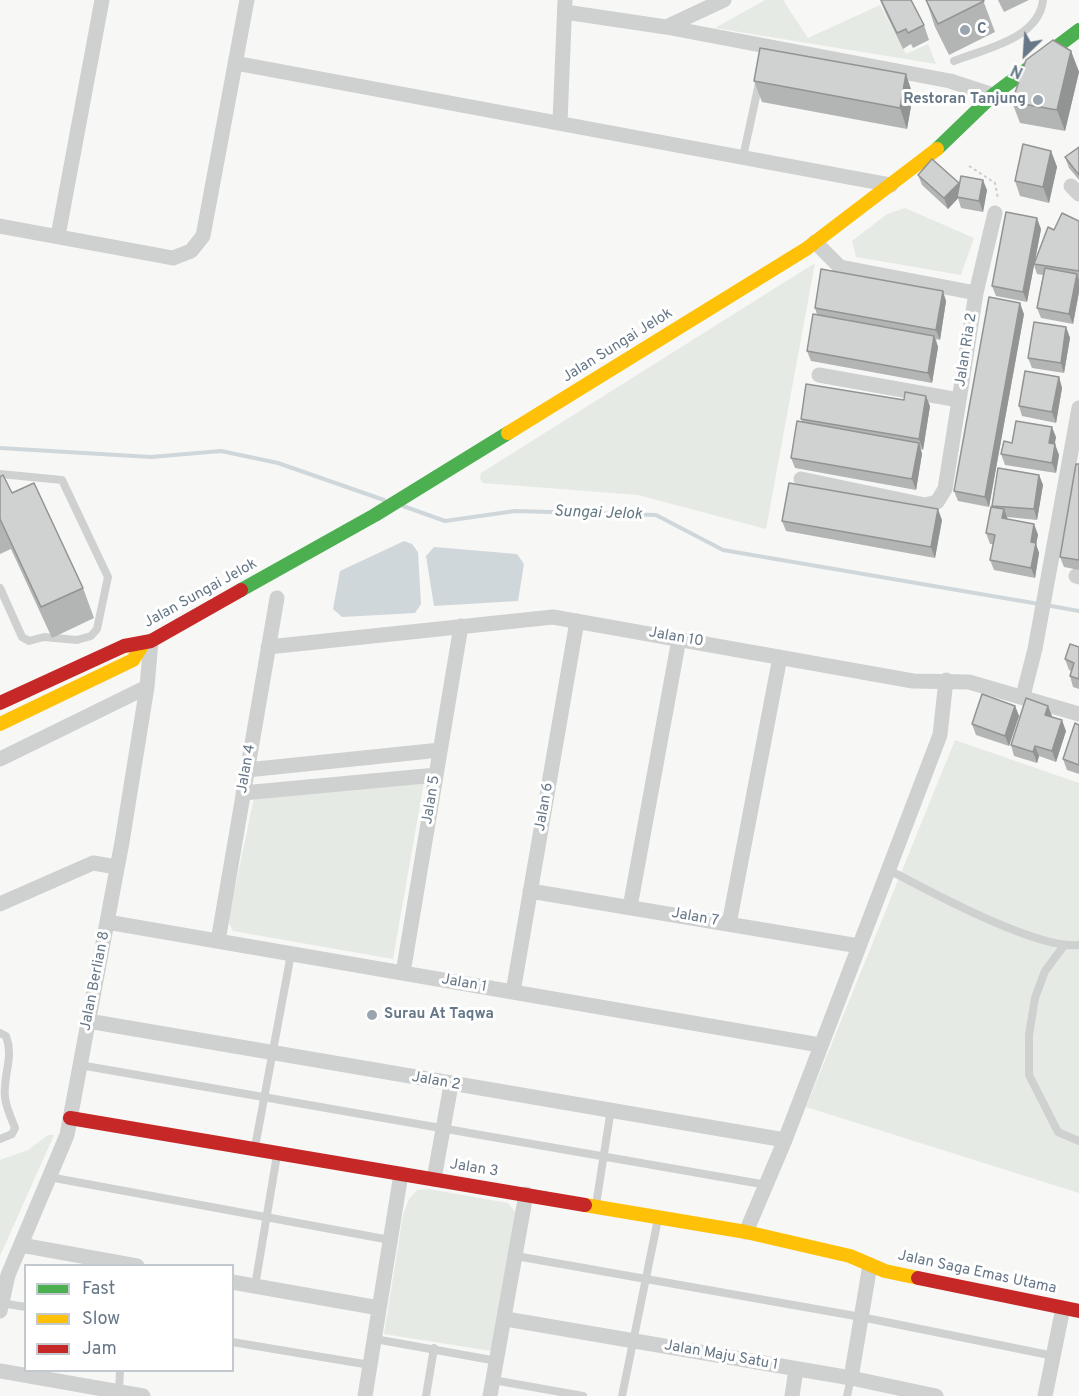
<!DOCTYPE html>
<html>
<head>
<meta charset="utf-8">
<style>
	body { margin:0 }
	#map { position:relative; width:1079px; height:1396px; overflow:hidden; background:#f7f7f6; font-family:Overpass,sans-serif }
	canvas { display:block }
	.legend { position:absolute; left:24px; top:1264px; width:210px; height:108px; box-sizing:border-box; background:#fff; border:2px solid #c2c9cf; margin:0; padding:8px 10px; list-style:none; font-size:18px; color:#667787 }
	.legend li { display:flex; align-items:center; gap:12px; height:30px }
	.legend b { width:30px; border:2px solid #c2c9cf }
	.north { position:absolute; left:995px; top:24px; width:60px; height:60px; -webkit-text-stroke:4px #fff; paint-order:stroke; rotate:205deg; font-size:16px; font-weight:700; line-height:24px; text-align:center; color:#667787 }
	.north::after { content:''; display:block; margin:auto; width:21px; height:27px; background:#667787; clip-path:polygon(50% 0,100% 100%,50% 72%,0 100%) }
</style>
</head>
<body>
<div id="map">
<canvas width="1079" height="1396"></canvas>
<ul class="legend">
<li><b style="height:8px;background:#4caf50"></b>Fast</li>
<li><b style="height:8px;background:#ffc107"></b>Slow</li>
<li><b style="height:8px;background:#c62828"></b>Jam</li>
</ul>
<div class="north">N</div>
</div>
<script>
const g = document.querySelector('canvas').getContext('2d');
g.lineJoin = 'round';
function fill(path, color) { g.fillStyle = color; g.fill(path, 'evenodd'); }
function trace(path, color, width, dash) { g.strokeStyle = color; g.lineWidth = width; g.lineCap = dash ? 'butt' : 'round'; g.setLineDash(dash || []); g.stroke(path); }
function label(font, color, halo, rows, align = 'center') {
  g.font = font + ' Overpass,sans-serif'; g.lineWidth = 6; g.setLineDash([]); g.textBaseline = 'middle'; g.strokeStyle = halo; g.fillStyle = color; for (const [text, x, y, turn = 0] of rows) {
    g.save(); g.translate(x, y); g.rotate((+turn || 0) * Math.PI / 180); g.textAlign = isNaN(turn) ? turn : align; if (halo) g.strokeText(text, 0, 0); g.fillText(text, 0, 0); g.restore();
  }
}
fill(new Path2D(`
	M765 0H783L808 38 880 5 906 54 928 44 936 64 715 28Z
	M905 208 974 238 961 275 856 257 852 241 887 214Z
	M815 263 766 529 638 495 483 483 480 479 481 473Z
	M955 740 1079 783V1193L806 1107Z
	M424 782 393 959 233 931 228 921 254 798Z
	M48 1135H54L0 1256V1160L28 1150Z
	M429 1189 508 1203 517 1214 491 1351 384 1334 403 1215 409 1199 417 1190Z`), '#e6eae4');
fill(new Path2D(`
	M404 541 412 544 418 552 421 604 415 613 342 617 333 609 340 571Z
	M434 547 517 554 524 564 518 601 434 606 426 556Z`), '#d0d7db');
trace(new Path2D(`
	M0 448 151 457 221 451 278 463 384 500
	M403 506 445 521 515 511 656 515 723 550 1039 604
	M1046 605 1079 611`), '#d0d7db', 4);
trace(new Path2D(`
	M969 166 995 183 998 199`), '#cccdce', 2, [3, 3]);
trace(new Path2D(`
	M954 61C984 49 1039 39 1043 0
	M743 157 759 83
	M0 474 62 480 108 577 97 629 91 636 77 640 44 637 29 641 22 637 0 588
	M889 870C929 891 1037 950 1079 945
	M1063 947 1045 971 1035 998 1029 1035V1075L1058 1132 1079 1141
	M0 1033 6 1036C13 1055 6 1067 5 1087 3 1101 10 1115 15 1128L12 1134 0 1139
	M80 1065 767 1185
	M255 1147 291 954
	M49 1177 390 1240
	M596 1205 611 1109
	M516 1256 861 1317 1054 1356
	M255 1286 277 1155
	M1 1303 26 1307
	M375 1339 497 1361
	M232 1342 370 1365
	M493 1380 583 1396
	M119 1392 120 1370
	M426 1396 434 1348
	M622 1396 658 1219
	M847 1396 851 1378`), '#cfd1d1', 8);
trace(new Path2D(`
	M565 12 666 27 950 81 993 95
	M666 27 724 0
	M235 63 891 185
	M560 122 565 0
	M1071 186 1079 194
	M0 226 173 258 191 251 203 236 247 0
	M58 236 102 0
	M815 242 840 267 976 293
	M819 375 959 400
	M801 479 925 505 937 502 945 489 976 293 995 213
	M1076 576 1079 577
	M268 647 553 617 913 681 969 682 1079 714
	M1023 696 1035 649 1079 408
	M0 759 147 687
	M247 770 440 750
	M243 793 436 775
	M530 891 859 946
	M0 904 93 863 117 867
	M630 907 679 639
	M107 922 820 1045
	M729 924 780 657
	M218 941 277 598
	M403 973 461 626
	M513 992 577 621
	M88 1021 785 1140
	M434 1179 451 1085
	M746 1232 785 1140 940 735 946 680
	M21 1245 137 1266
	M232 1282 379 1308
	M0 1311 8 1275 67 1135 122 842 147 687 151 641
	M506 1319 851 1378 936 1396
	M0 1371 143 1396
	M851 1378 870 1265
	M365 1396 401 1174
	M490 1396 526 1194
	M792 1396 796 1369
	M1045 1396 1063 1308`), '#cfd1d1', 15);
trace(new Path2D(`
	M937 149 993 95 1079 30
	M241 590 375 515 508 433`), '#4caf50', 14);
trace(new Path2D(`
	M508 433 806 249 937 149
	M0 724 133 660 143 644
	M585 1205 746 1232 850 1256 885 1271 918 1278`), '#ffc107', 14);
trace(new Path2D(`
	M0 703 124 646 151 641 241 590
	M70 1118 585 1205
	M918 1278 1079 1311`), '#c62828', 14);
fill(new Path2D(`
	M880 0H911L924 25 929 40 913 48 911 44 903 49 885 12Z
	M926 0H983L995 32 949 55 935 27Z
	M998 0H1029L1004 12Z
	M1071 51 1079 72 1065 131 1020 123 1012 102Z
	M754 81 913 95 907 129 762 102Z
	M1079 147V180L1069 168 1065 157Z
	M1051 151 1057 167 1049 203 1020 196 1015 181Z
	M918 175 959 183 960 185 987 190 983 212 961 208 958 198 948 209 922 185Z
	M1079 221V292L1073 324 1041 318 1037 308 1043 275 1037 274 1034 265 1027 302 996 296 992 286 1041 229 1035 261 1054 230Z
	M946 301 940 340 936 339 938 347 932 383 811 361 807 351 817 315 815 308Z
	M1024 314 989 507 958 501 954 491Z
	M1066 327 1070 338 1064 373 1032 368 1028 358Z
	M1059 377 1062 388 1056 423 1022 416 1019 406Z
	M904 400 930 406 923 450 921 449 922 454 916 490 795 468 791 458 802 422 801 419Z
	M1056 437 1054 444 1059 455 1056 473 1005 465 1001 454 1012 443Z
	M1079 464V570L1064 567 1060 557Z
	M1039 475 1043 485 1037 520 1007 517 1008 519 1034 524 1038 535 1036 544 1039 553 1035 578 994 570 990 560 993 544H990L986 533 993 507 992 506Z
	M0 477 12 493 83 588 94 618 52 638 11 549 0 554Z
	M942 520 935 558 786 531 782 521Z
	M1079 647V689L1073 687 1070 676 1071 671 1069 670 1065 659Z
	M1015 706 1019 716 1009 746 976 735 972 724Z
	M1048 706 1052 717 1066 731 1056 762 1039 756 1037 763 1014 756 1011 745Z
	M1079 725V774L1067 770 1063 759Z`), '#b3b5b5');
fill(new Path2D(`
	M1071 51 1079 72 1065 131 1057 110Z
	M906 74 913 95 907 129 900 108Z
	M1051 151 1057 167 1049 203 1043 187Z
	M983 180 987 190 983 212 979 201Z
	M959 183 963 193 948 209 944 198Z
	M1037 218 1041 229 1027 302 1023 292Z
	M1077 274 1079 280V292L1073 324 1069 314Z
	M943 291 946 301 940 340 936 330Z
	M1020 303 1024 314 989 507 985 497Z
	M1066 327 1070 338 1064 373 1061 363Z
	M934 336 938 347 932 383 928 373Z
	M1059 377 1062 388 1056 423 1052 412Z
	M926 396 930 406 923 450 919 439Z
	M1052 427 1056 437 1053 454 1049 443Z
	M919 443 922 454 916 490 912 479Z
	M1055 444 1059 455 1056 473 1052 463Z
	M1039 475 1043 485 1037 520 1034 509Z
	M938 509 942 520 935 558 931 547Z
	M1004 509 1008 520 1002 518Z
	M1034 524 1038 535 1036 544 1039 553 1035 578 1031 568V542Z
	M1015 706 1019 716 1009 746 1005 736Z
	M1048 706 1052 716 1049 725 1045 715Z
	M1062 720 1066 731 1056 762 1052 751Z
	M1035 746 1039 756 1037 763 1033 752Z`), '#929393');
const building = new Path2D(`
	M881 0H911L924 25 908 33 906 29 897 33Z
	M926 0H983L984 1 938 24Z
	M1053 40 1071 51 1057 110 1012 102 1026 60Z
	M760 48 906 74 900 108 754 81Z
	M1023 144 1051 151 1043 187 1015 181Z
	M1079 147V175L1065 157Z
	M932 159 959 183 944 198 918 175Z
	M961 176 983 180 979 201 957 197Z
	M1006 212 1037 218 1023 292 992 286Z
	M1062 213 1079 221V271L1034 264 1048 227 1054 230Z
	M1045 268 1077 274 1069 314 1037 308Z
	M821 269 943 291 936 330 815 308Z
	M989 297 1020 303 985 497 954 491Z
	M813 314 934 336 928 373 807 351Z
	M1034 322 1066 327 1061 363 1028 358Z
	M1025 371 1059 377 1052 412 1019 406Z
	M806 384 904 400 905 392 926 396 919 439 801 419Z
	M797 421 919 443 912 479 791 458Z
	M1016 421 1052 427 1049 443 1055 444 1052 463 1001 454 1004 441 1012 443Z
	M1076 464H1079V560L1060 557Z
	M998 468 1039 475 1034 509 992 506Z
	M3 475 12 493 34 483 83 588 41 607 0 519V477Z
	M789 483 938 509 931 547 782 521Z
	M991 507 1004 509 1002 518 1034 524 1031 542 1036 543 1031 568 990 560 995 535 986 533Z
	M1070 644 1079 647V679L1070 676 1074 663 1065 659Z
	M982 694 1015 706 1005 736 972 724Z
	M1026 698 1048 706 1045 715 1062 720 1052 751 1035 746 1033 752 1011 745Z
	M1075 723 1079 725V765L1063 759Z`);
fill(building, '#d0d2d2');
trace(building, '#929393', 1.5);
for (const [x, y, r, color] of [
	[965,30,6,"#99a4ae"],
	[1038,100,6,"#99a4ae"],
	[372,1015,6,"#99a4ae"]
]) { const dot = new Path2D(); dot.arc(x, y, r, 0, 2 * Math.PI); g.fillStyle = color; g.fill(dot); trace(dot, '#fff', 2); }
label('bold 15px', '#667787', '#fff', [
	["C",977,30],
	["Restoran Tanjung",1026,100,"right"],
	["Surau At Taqwa",384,1015]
], 'left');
label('15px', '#667787', '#fff', [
	["Jalan Sungai Jelok",618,346,-32],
	["Jalan Ria 2",967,350,-81],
	["Jalan Sungai Jelok",201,594,-29],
	["Jalan 10",676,638,10],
	["Jalan 4",247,769,-80],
	["Jalan 5",432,800,-81],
	["Jalan 6",545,807,-80],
	["Jalan 7",695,918,10],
	["Jalan Berlian 8",96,981,-79],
	["Jalan 1",464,984,10],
	["Jalan 2",436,1082,10],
	["Jalan 3",474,1169,9],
	["Jalan Saga Emas Utama",977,1273,12],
	["Jalan Maju Satu 1",721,1356,10]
]);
label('italic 16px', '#627883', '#fff', [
	["Sungai Jelok",598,514,2]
]);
</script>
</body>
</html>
